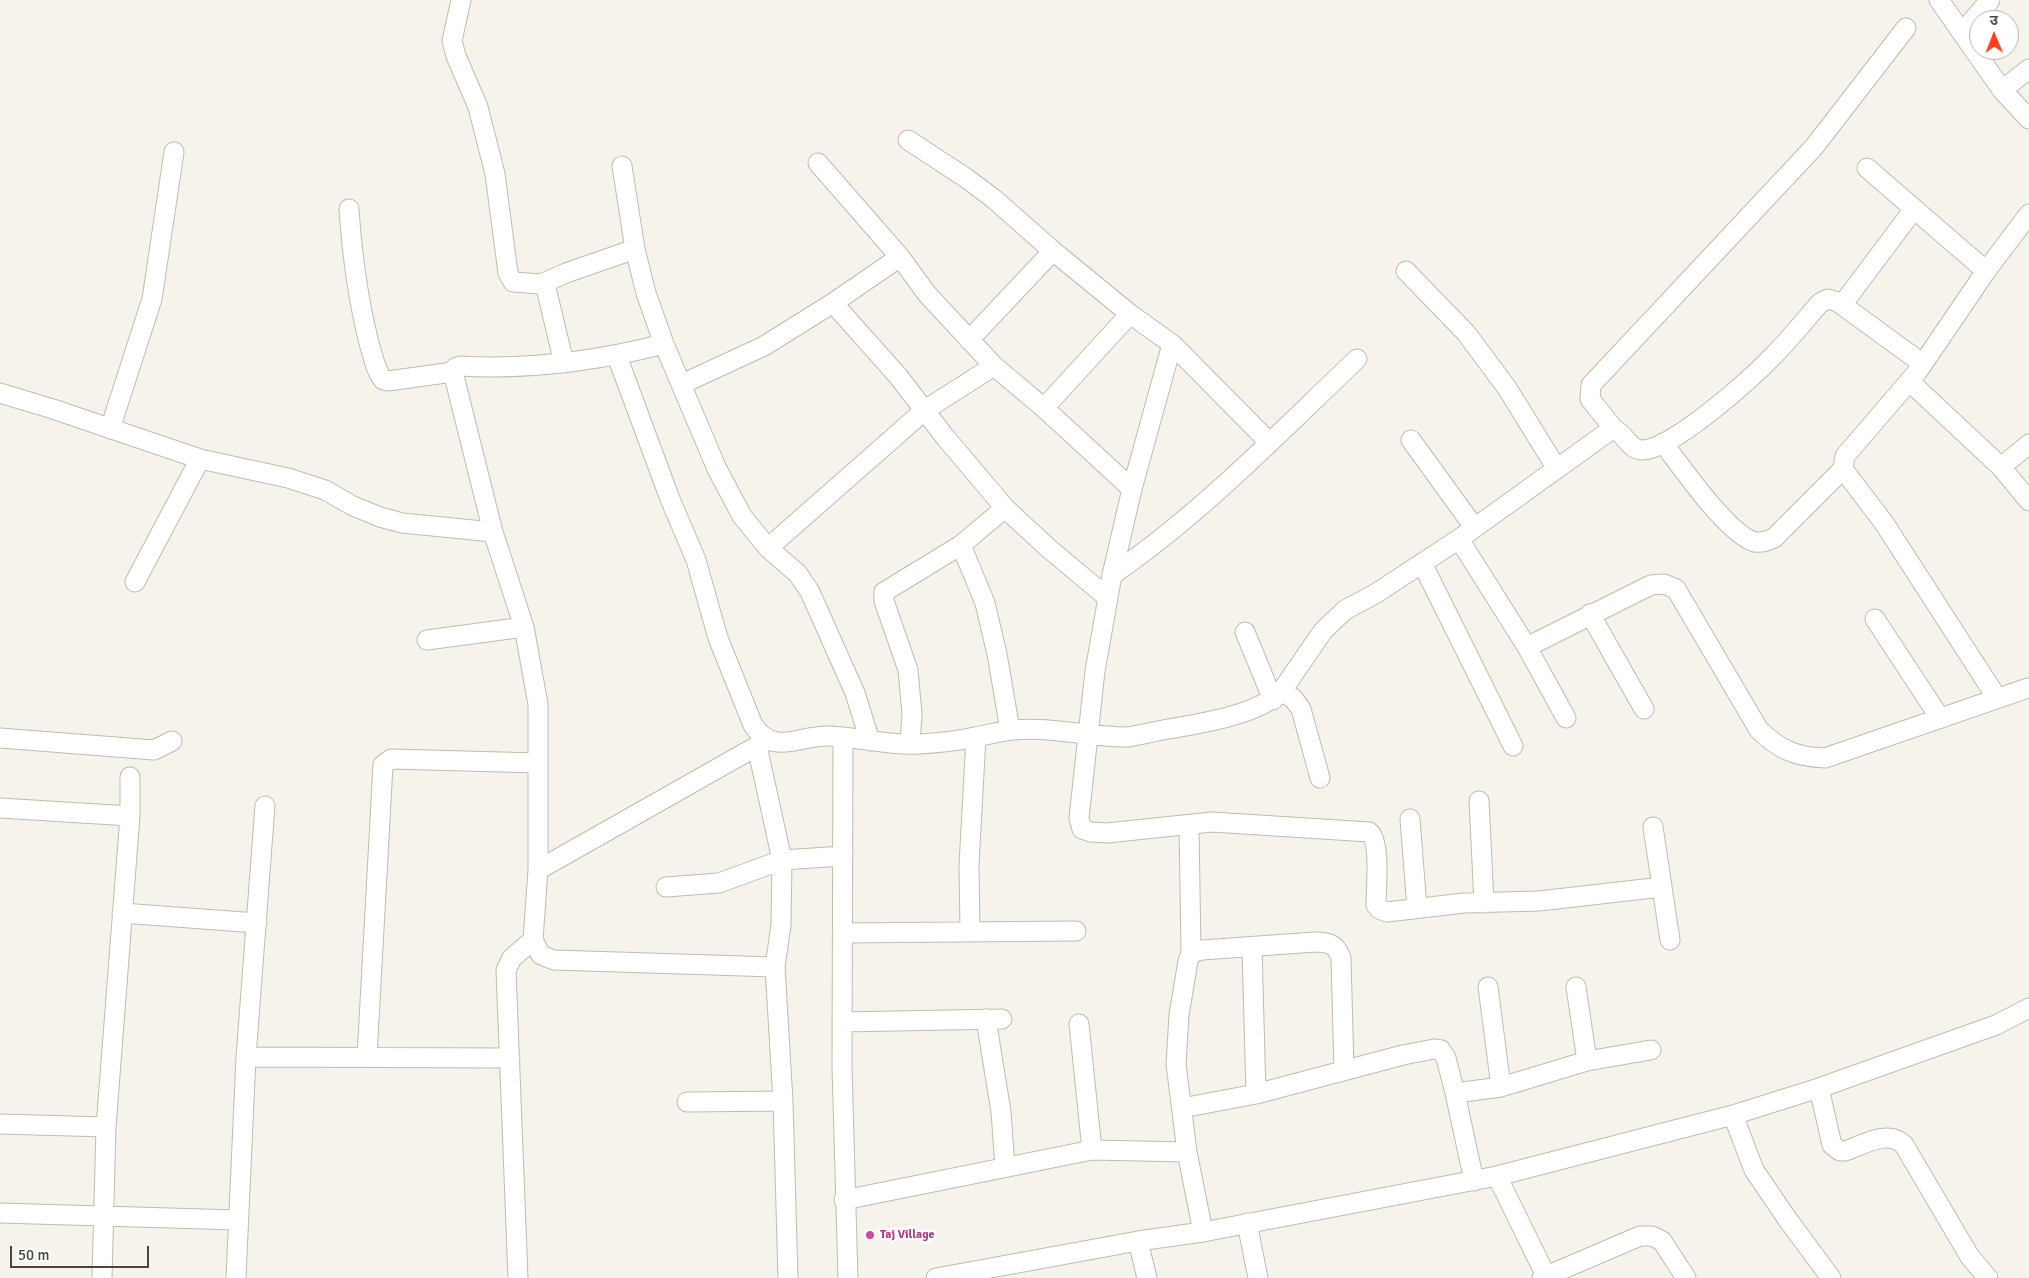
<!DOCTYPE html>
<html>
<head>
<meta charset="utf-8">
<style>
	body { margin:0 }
	#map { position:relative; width:2029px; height:1278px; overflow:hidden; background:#f6f3ec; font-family:Signika,"Noto Sans Devanagari",sans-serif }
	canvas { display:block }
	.north { position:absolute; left:1969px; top:10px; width:50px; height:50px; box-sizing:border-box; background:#fff; border:1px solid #b7b4b0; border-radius:50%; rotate:359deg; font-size:14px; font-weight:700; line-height:20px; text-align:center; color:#4b4439 }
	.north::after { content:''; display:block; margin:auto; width:18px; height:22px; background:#fc3f1d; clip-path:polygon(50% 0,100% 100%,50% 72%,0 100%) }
	.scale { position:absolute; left:10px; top:1246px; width:139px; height:22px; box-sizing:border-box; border:2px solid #4b4439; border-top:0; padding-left:6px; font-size:15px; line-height:18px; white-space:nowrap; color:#4b4439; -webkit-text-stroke:4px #fff; paint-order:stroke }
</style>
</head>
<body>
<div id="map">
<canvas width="2029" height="1278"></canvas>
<div class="north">उ</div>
<div class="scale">50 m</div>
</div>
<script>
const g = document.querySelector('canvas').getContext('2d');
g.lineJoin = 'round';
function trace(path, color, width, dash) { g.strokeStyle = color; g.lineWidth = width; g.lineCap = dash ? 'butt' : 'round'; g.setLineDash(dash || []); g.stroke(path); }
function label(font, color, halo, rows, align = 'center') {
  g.font = font + ' Signika,sans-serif'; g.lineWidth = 5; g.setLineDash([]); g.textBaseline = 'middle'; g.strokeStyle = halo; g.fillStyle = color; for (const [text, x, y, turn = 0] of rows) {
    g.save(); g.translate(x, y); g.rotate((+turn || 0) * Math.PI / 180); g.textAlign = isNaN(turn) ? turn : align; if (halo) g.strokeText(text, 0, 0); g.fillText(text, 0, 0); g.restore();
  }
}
const minor = new Path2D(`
	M461 0 452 41 456 56 478 107 495 174 508 273 513 282 541 284 546 288 564 363
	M1939 0 2002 90 2029 119
	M1962 33 1990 0
	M2002 90 2029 69
	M908 140 966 178 994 199 1053 251 1130 314 1172 344 1269 442
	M818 163 900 257 927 294 994 366 1044 408 1132 489
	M622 166 635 249 646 293 664 344 717 469 742 516 768 548 798 574 810 592 855 693 870 741
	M1867 168 1986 271
	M349 209C352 254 358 299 369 343 373 356 375 369 383 380L388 381 453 372 455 368 460 366C529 370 597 361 664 344
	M1406 271 1466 333 1507 388 1557 469
	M541 284 566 273 635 249
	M833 303 898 376 945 437 1005 508 1047 547 1108 598
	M1842 305 1914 209
	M969 340 1053 251
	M1172 344 1132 489 1112 575 1095 671 1079 818 1082 829 1091 832 1107 833 1212 822 1369 832C1381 841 1376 889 1376 905L1379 909 1387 912 1464 903 1539 901 1662 887
	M617 356 670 499 696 560 718 638 753 725C775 757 798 735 829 736 859 737 889 746 919 744 938 743 957 741 975 737 988 735 1000 731 1013 730 1050 726 1088 737 1126 737 1138 736 1151 732 1163 730 1198 724 1255 716 1281 692L1323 631 1345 610 1375 594 1459 539 1608 432 1614 429C1625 434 1629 449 1641 450 1670 452 1753 377 1774 355 1790 339 1805 320 1820 303L1828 299 1838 302 1923 364
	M453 372 493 532 524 627 538 704V870L533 940 541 955 554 960 775 967
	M1909 381 2001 467 2029 501
	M682 384 764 346 833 303 900 257
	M0 393 53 409 200 459 288 478 325 490 353 506 380 517 402 523 493 532
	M1044 408 1130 314
	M110 429 152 299 174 152
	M1614 429 1590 399 1591 385 1814 147 1906 28
	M1411 440 1474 527
	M1663 443C1681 466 1728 535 1755 542 1762 543 1767 541 1774 538L1843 469
	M2001 467 2029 444
	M1459 539 1527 647 1566 718
	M961 545 985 603 997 654 1010 730
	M768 548 925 410 994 366
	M1422 563 1513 746
	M1112 575C1202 513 1278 434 1357 359
	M135 582 200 459
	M1590 614 1644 709
	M1875 619 1940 718
	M1245 632 1273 700
	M427 640 524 627
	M1527 647 1651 585 1664 584 1676 589 1759 730C1780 750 1796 757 1825 758L2028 688
	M1281 692 1293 698 1301 709 1320 778
	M1997 698 1884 523 1843 469 1845 456 1918 371 1986 271 2029 214
	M843 737 842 1067 848 1278
	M0 738 154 750 172 741
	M910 743 912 714 908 670 884 601V592L961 545 1005 508
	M757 746 782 860 781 925 775 967 783 1101 788 1278
	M1479 801 1484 903
	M0 808 130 816
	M1410 819 1417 908
	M1189 825 1191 953
	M1653 827 1670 940
	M538 870 766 741
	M666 887 719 883 782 860 843 856
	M122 913 257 923
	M970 931 969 865 976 737
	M843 933 1076 931
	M1252 947 1256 1094
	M1488 987 1501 1087
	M1576 987 1587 1061
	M986 1019 1001 1112 1005 1167
	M842 1022 1002 1019
	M1079 1024 1092 1150
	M246 1057 510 1058
	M367 1057 383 765 391 759 538 763
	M1819 1088 1832 1145 1840 1151H1845C1863 1145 1888 1129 1904 1145L1970 1257 1988 1278
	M1455 1093 1501 1087 1587 1061 1651 1050
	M687 1102 783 1101
	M1182 1108 1256 1094 1403 1055 1434 1049 1441 1050 1446 1058 1455 1093 1474 1181
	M1733 1115 1754 1170 1788 1220 1831 1278
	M0 1124 106 1127
	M1497 1176 1547 1278
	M844 1200 1092 1150 1187 1152
	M0 1213 237 1220
	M1247 1223 1258 1278
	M1203 1232 1187 1152 1176 1064 1179 1015 1188 961 1191 953 1202 950 1315 942C1329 942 1336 944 1341 958L1344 1070
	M1138 1241 1147 1278
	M102 1278 106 1127 130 816V777
	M236 1278 246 1057 265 806
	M518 1278 506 970 512 958 533 940
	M936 1278 1138 1241 1203 1232 1497 1176 1733 1115 1819 1088 1996 1025 2029 1008
	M1542 1278 1640 1236H1652L1662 1241 1686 1278`);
trace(minor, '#c2bbae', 21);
trace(minor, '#fff', 19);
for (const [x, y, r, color] of [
	[870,1235,5,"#d1479c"]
]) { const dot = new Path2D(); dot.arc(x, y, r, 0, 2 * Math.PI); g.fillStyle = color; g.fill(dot); trace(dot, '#fff', 2); }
label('bold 12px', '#b23c85', '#fff', [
	["Taj Village",880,1235]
], 'left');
</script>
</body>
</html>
